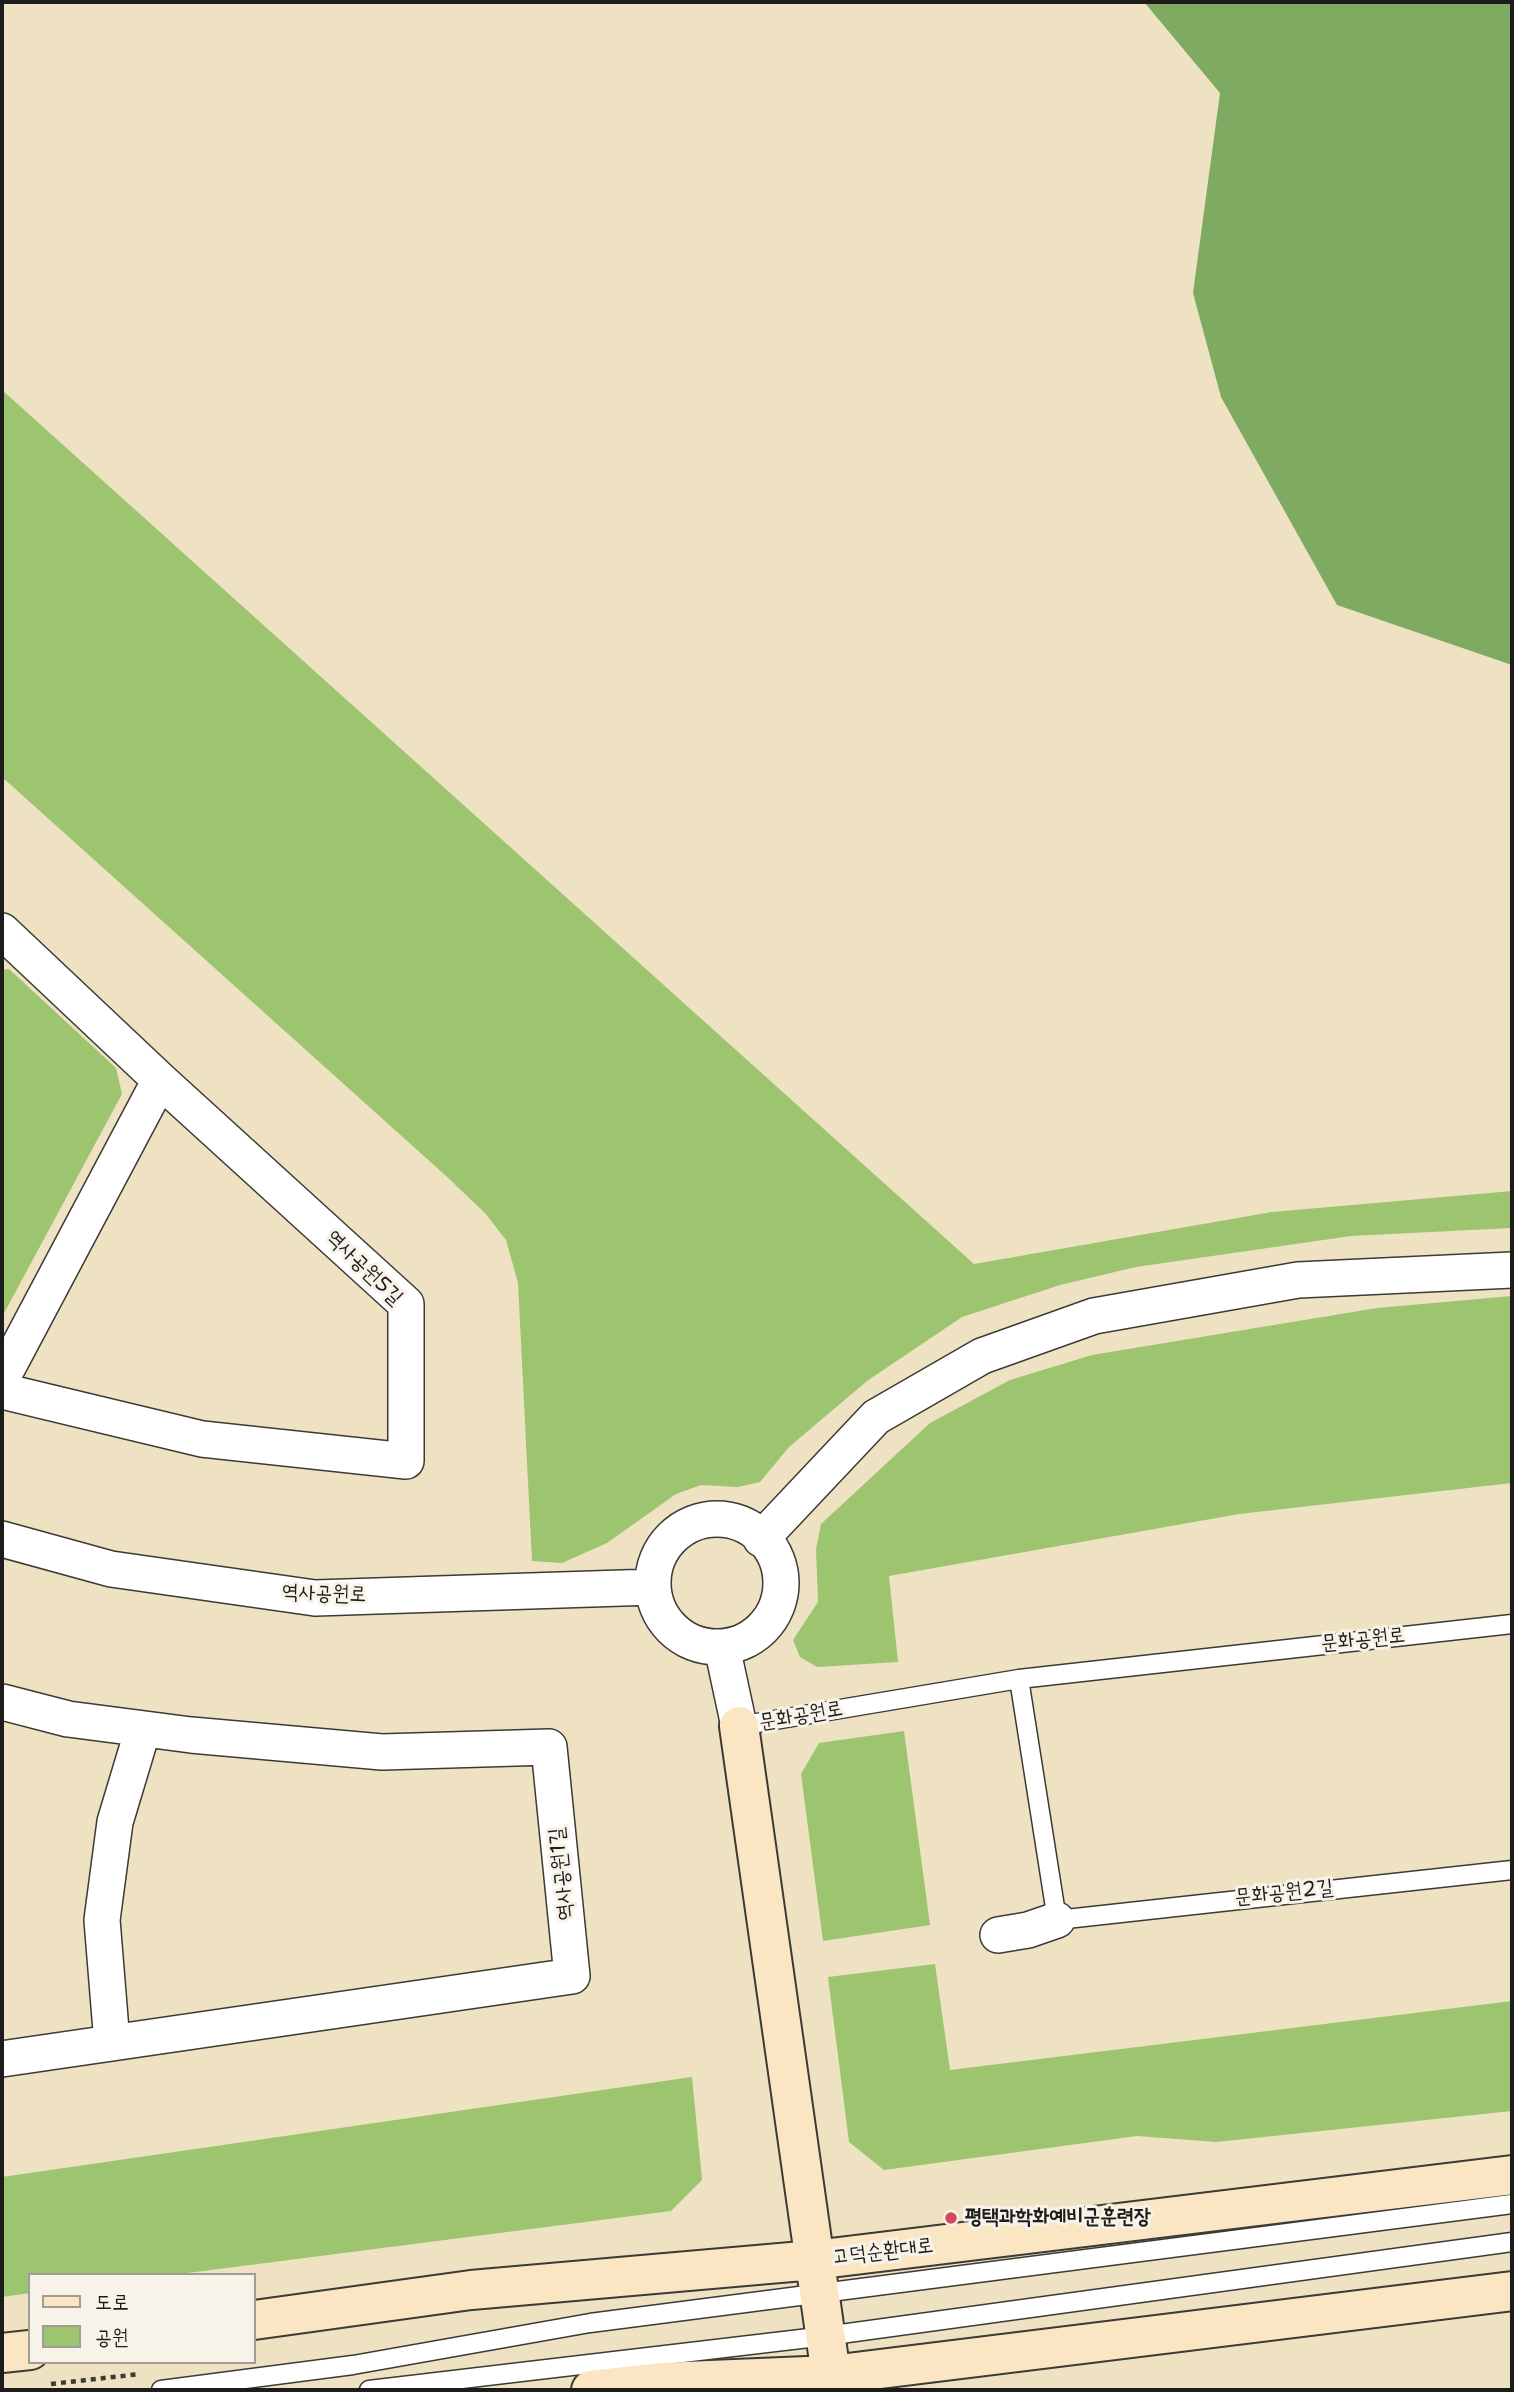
<!DOCTYPE html>
<html>
<head>
<meta charset="utf-8">
<style>
	body { margin:0 }
	#map { position:relative; width:1514px; height:2392px; overflow:hidden; background:#eee2c3; font-family:"Shantell Sans","Poor Story",sans-serif }
	canvas { display:block }
	.frame { position:absolute; inset:0; border:4px solid #1c1c1c; pointer-events:none }
	.legend { position:absolute; left:28px; top:2273px; width:228px; height:91px; box-sizing:border-box; background:#f7f3e8; border:2px solid #9f9d96; margin:0; padding:9px 12px; list-style:none; font-size:21px; color:#1c1c1c }
	.legend li { display:flex; align-items:center; gap:14px; height:35px }
	.legend b { width:35px; border:2px solid #9f9d96 }
</style>
</head>
<body>
<div id="map">
<canvas width="1514" height="2392"></canvas>
<div class="frame"></div>
<ul class="legend">
<li><b style="height:9px;background:#fbe6c4"></b>도로</li>
<li><b style="height:19px;background:#9dc46f"></b>공원</li>
</ul>
</div>
<script>
const g = document.querySelector('canvas').getContext('2d');
g.lineJoin = 'round';
function fill(path, color) { g.fillStyle = color; g.fill(path, 'evenodd'); }
function trace(path, color, width, dash) { g.strokeStyle = color; g.lineWidth = width; g.lineCap = dash ? 'butt' : 'round'; g.setLineDash(dash || []); g.stroke(path); }
function label(font, color, halo, rows, align = 'center') {
  g.font = font + ' "Shantell Sans","Poor Story",sans-serif'; g.lineWidth = 6; g.setLineDash([]); g.textBaseline = 'middle'; g.strokeStyle = halo; g.fillStyle = color; for (const [text, x, y, turn = 0] of rows) {
    g.save(); g.translate(x, y); g.rotate((+turn || 0) * Math.PI / 180); g.textAlign = isNaN(turn) ? turn : align; if (halo) g.strokeText(text, 0, 0); g.fillText(text, 0, 0); g.restore();
  }
}
fill(new Path2D(`
	M2 390 974 1264 1272 1212 1512 1191V1228L1351 1236 1136 1267 1060 1285 962 1317 867 1381 789 1447 760 1482 738 1487 701 1485 676 1494 607 1543 562 1563 532 1561 518 1283 506 1240 485 1213 445 1175 2 777Z
	M9 969 116 1068 122 1094 2 1317V970Z
	M1512 1296V1483L1239 1514 889 1576 898 1662 817 1667 800 1657 793 1640 818 1602 816 1549 821 1524 930 1423 1010 1380 1092 1355 1377 1308Z
	M904 1731 930 1925 823 1941 801 1774 819 1743Z
	M935 1964 950 2070 1512 2001V2111L1216 2142 1137 2136 884 2170 849 2142 828 1977Z
	M692 2077 702 2180 671 2211 172 2275H30V2293L2 2297V2177Z`), '#9dc46f');
fill(new Path2D(`
	M1144 2H1512V665L1337 605 1221 397 1193 293 1220 93Z`), '#7eaa62');
const lane = new Path2D(`
	M1019 1679 1057 1920 1512 1870
	M739 1726 1019 1679 1512 1624
	M161 2390 353 2365 590 2323 1512 2204
	M369 2390 826 2336 1512 2242`);
const street = new Path2D(`
	M2 931 160 1080 406 1304V1461L202 1439 2 1391
	M2 1378 160 1080
	M653 1583a64 64 0 1 1 128 0a64 64 0 1 1-128 0Z
	M2 1539 111 1569 315 1598 653 1587
	M761 1539 876 1417 982 1356 1094 1316 1298 1280 1512 1270
	M722 1647 739 1726
	M2 1702 68 1719 191 1735 382 1752 549 1747 572 1976 2 2059
	M998 1935 1028 1930 1057 1920
	M112 2043 102 1920 115 1822 143 1729`);
const secondary = new Path2D(`
	M739 1726 831 2375
	M254 2320 471 2290 814 2260 1512 2175
	M2 2353 30 2350
	M591 2390 662 2382 831 2375 1512 2291`);
trace(lane, '#3c3a35', 21);
trace(street, '#3c3a35', 38);
trace(secondary, '#3c3a35', 42);
trace(new Path2D(`
	M51 2384 140 2374`), '#3c3a35', 4.5, [5, 5]);
trace(lane, '#fff', 18);
trace(street, '#fff', 35);
trace(secondary, '#fbe6c4', 38);
for (const [x, y, r, color] of [
	[951,2218,7,"#d1495b"]
]) { const dot = new Path2D(); dot.arc(x, y, r, 0, 2 * Math.PI); g.fillStyle = color; g.fill(dot); trace(dot, '#f7f3e8', 2.5); }
label('21px', '#1c1c1c', '#f7f3e8', [
	["역사공원5길",364,1268,44],
	["역사공원로",324,1594,2],
	["문화공원로",1363,1640,-6],
	["문화공원로",801,1716,-10],
	["역사공원1길",562,1874,-96],
	["문화공원2길",1284,1893,-6],
	["고덕순환대로",883,2252,-7]
]);
label('bold 21px', '#1c1c1c', '#f7f3e8', [
	["평택과학화예비군훈련장",965,2218]
], 'left');
</script>
</body>
</html>
